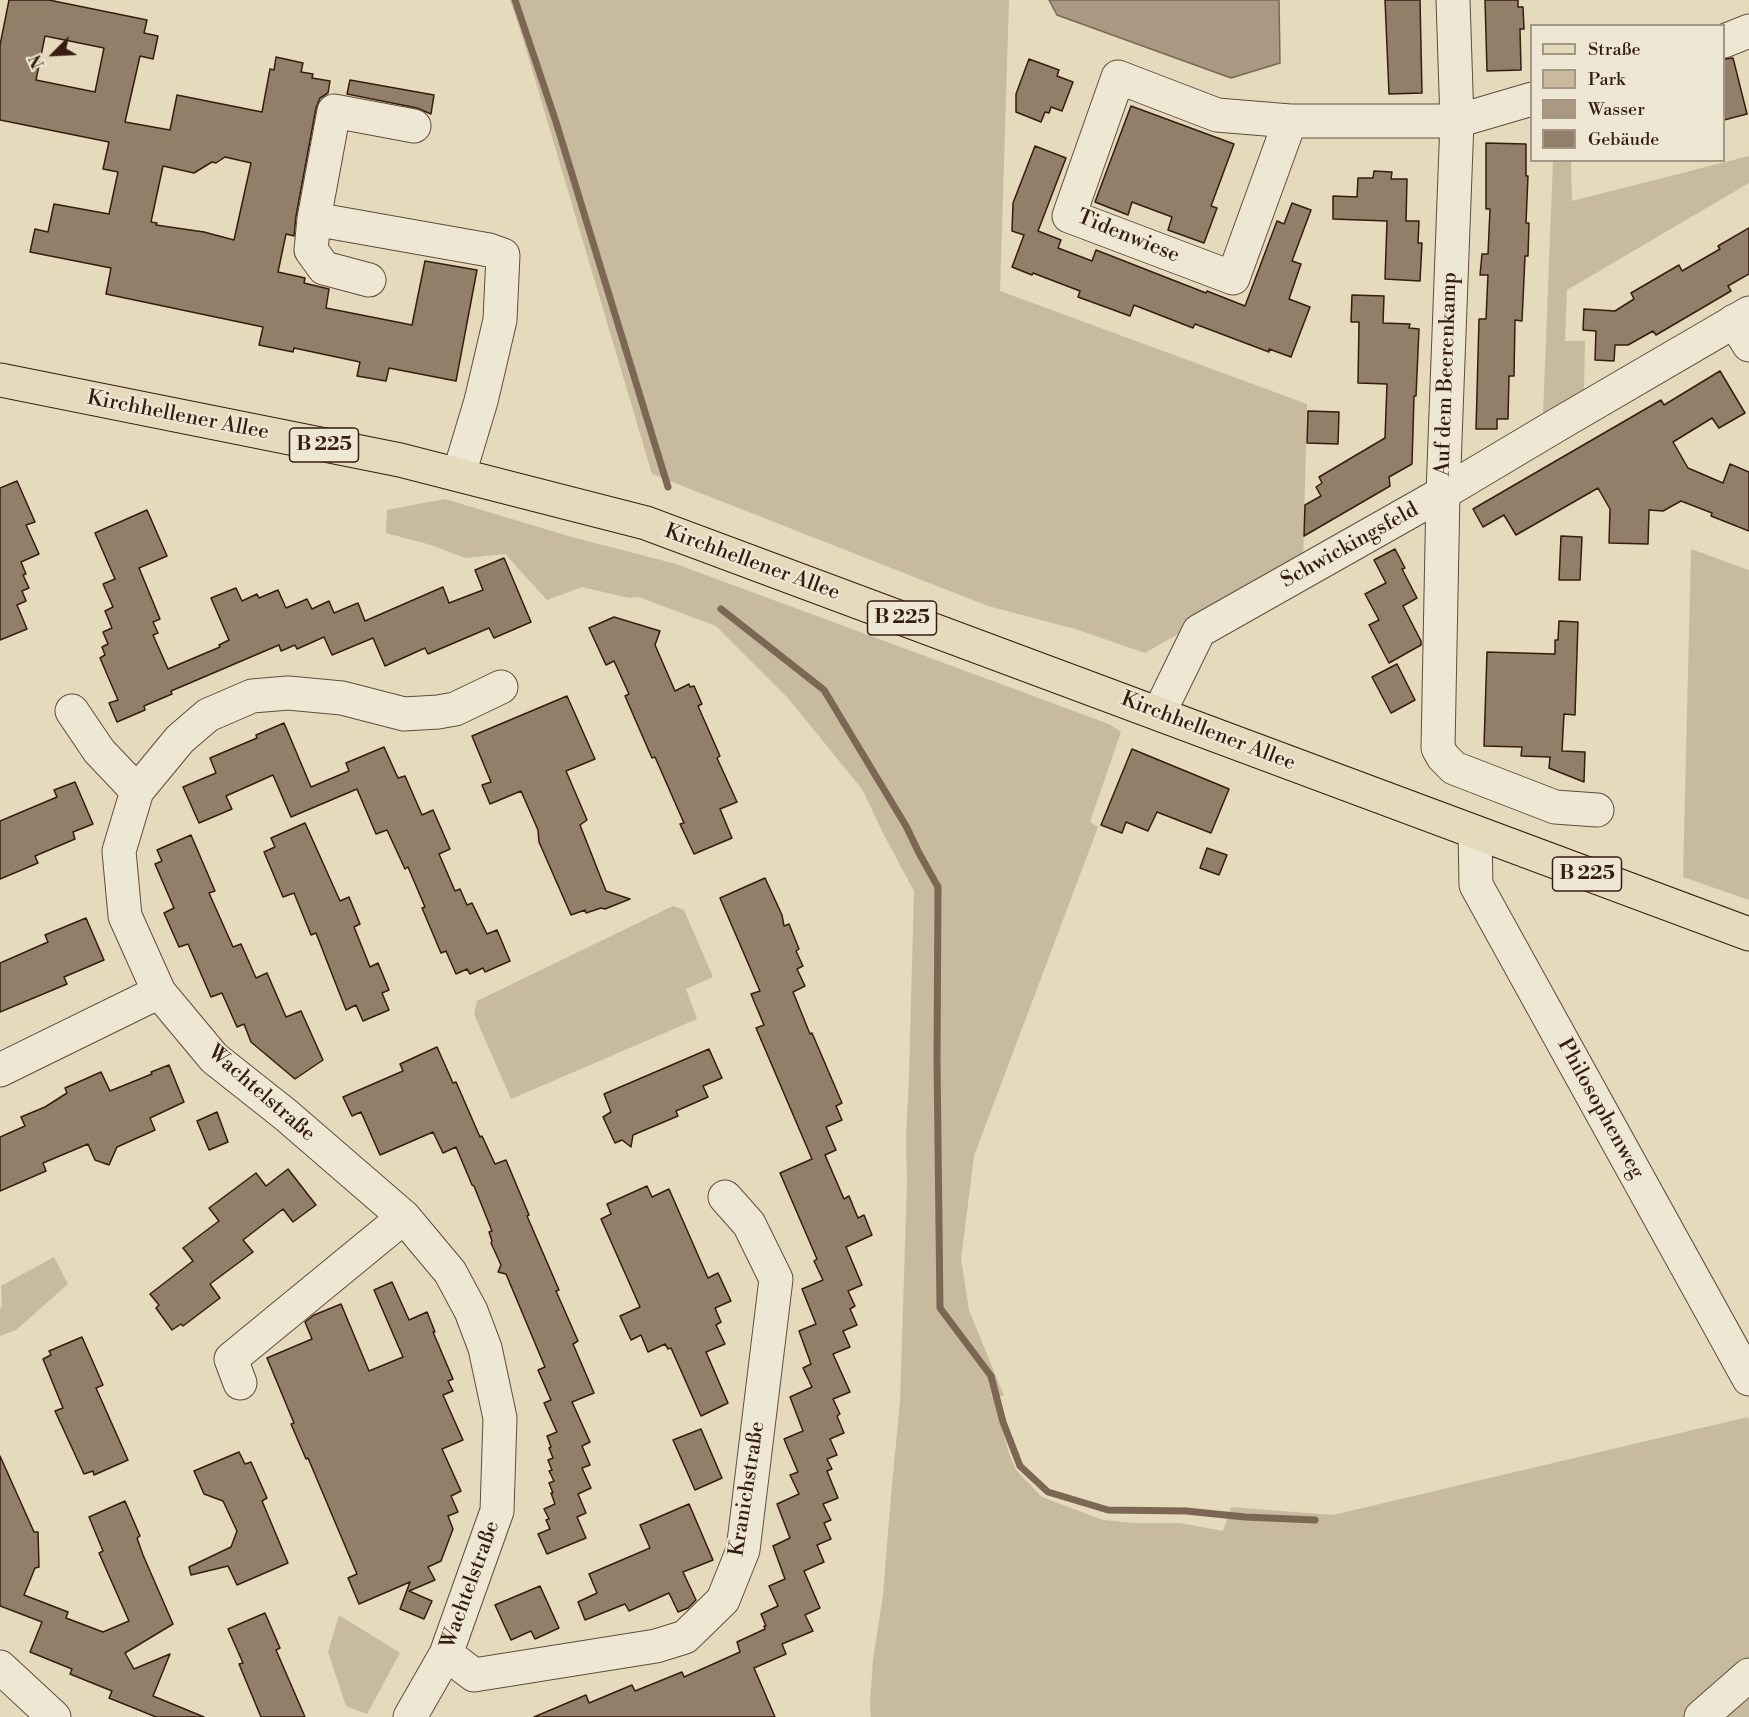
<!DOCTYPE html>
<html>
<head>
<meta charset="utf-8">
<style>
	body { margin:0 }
	#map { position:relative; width:1749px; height:1717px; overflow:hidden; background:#e5dabc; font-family:"Libre Bodoni",serif }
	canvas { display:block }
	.legend { position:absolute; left:1530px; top:24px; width:195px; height:138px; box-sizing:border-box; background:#eee7d3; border:2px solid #a59685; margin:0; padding:8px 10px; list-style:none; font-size:18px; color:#371c10 }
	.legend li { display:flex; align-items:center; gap:12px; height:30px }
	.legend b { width:30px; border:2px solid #a59685 }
	.north { position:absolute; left:24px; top:24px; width:60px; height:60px; -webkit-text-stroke:4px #eee7d3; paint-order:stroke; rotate:246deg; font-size:16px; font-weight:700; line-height:24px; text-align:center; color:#371c10 }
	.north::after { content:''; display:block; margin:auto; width:21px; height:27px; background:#371c10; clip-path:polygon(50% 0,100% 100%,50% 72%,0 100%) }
</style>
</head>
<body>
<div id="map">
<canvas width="1749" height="1717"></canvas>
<ul class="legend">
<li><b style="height:8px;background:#e5dabc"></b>Straße</li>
<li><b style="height:16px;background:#c7ba9f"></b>Park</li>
<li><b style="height:16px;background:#aa9982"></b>Wasser</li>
<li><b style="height:16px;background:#917f69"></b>Gebäude</li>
</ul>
<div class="north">N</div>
</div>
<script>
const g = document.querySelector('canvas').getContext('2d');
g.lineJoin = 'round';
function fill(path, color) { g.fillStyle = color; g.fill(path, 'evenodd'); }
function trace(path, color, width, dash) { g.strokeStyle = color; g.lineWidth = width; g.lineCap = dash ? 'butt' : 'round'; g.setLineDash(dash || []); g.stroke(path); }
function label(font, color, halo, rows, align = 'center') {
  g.font = font + ' "Libre Bodoni",serif'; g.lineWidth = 4.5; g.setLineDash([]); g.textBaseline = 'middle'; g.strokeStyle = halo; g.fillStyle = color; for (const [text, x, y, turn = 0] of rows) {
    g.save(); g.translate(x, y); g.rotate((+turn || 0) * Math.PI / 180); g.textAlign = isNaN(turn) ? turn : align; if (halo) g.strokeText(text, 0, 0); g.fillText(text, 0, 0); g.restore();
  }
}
fill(new Path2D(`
	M510 0H1009L1000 291 1307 404 1303 562 1145 653 1075 629 988 606 652 474 523 39Z
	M1749 156V183L1567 290 1565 341H1585L1584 391 1543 415 1553 161H1571L1572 201Z
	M445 499 572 537 676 564 1109 724 1121 732 1090 822 1098 827 974 1156 961 1259 969 1310 1004 1396 987 1395 995 1397 1008 1451 1016 1470 1042 1497 1103 1520 1135 1523H1180L1223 1531 1231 1507 1333 1515 1748 1417 1749 1420V1717H871L870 1702 873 1660 883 1595 891 1495 900 1402 907 1182 906 1140 909 1075 914 891 883 833 862 789 787 697 716 626 639 597 629 598 582 587 547 600 505 554 465 558 431 545 386 533 387 510Z
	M1691 549 1749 570V900L1683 877Z
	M673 906 684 910 713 977 686 989 697 1019 511 1099 474 1014 477 1001Z
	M54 1257 68 1284 16 1330 0 1336V1308L2 1307 1 1286Z
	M339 1615 400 1653 367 1714 346 1706 328 1652Z`), '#c7ba9f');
const water = new Path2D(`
	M1049 0H1279L1280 63 1231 78 1057 15Z`);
fill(water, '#aa9982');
trace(water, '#7c6754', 1.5);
trace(new Path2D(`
	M515 0 556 122 668 487
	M721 609 824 690 906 826 919 853 938 887 937 1060 940 1308 991 1376 1003 1422 1020 1466 1048 1492 1108 1510 1186 1511 1245 1517 1315 1520`), '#7c6754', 7);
const building = new Path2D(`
	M9 0H49L147 20 144 33 158 36 153 59 140 56 125 122 170 130 177 95 262 112 270 69 274 70 276 57 303 63 301 72 313 74 312 78 330 81 328 93 320 98 316 108 296 216 294 236 286 234 278 272 305 278 304 283 329 289 326 308 412 325 425 261 477 270 456 381 389 368 386 381 357 376 360 362 294 348 293 352 259 345 263 327 106 294 111 268 30 252 35 229 48 232 54 204 109 214 118 172 103 169 109 142 0 120V45ZM45 36 104 48 95 92 36 80ZM225 157 251 163 234 240 204 232 156 225 157 223 151 222 163 166 194 173 212 162 216 163Z
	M1385 0H1420L1422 93 1389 94Z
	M1485 0H1518V7H1523L1524 29H1520L1521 70 1487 71Z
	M1733 58 1747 114 1724 120V59Z
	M1029 59 1059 70 1057 76 1073 82 1062 111 1051 107 1049 113 1045 112 1041 122 1016 112V94Z
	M350 80 434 95 431 114 417 108 347 94Z
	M1131 106 1234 144 1211 206 1217 208 1204 243 1168 230 1172 217 1132 202 1128 215 1095 202Z
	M1486 143 1526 144V176H1528L1526 223H1529L1528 256H1525L1522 321 1515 320 1514 376H1509L1508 419H1497V429H1476L1479 319H1486L1488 275H1480L1482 254H1488L1490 209H1486Z
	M1035 146 1066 158 1038 231 1061 240 1058 248 1092 261 1096 250 1206 293 1207 291 1245 306 1277 221 1284 224 1292 203 1311 210 1292 261 1301 264 1289 299 1310 307 1291 357 1269 349V352L1195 324 1193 328 1134 305 1130 316 1078 297 1080 291 1033 273 1032 275 1012 267 1024 235 1012 231 1013 203Z
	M1374 171 1392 172 1391 179H1407L1406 221H1419L1418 243H1422L1420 281 1385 279 1387 221 1333 219V196L1357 197 1358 178H1373Z
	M1749 228V274L1728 286 1731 291 1656 335 1653 331 1628 345H1615L1614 361 1595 360 1596 331 1583 330 1584 309 1615 311 1634 299 1631 293 1679 265 1682 271 1720 249 1718 246Z
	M1352 295 1384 296 1383 323 1410 324 1409 328 1419 329 1416 396H1414L1412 464 1389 477 1390 486 1304 536 1305 505 1321 496 1316 487 1322 483 1319 477 1385 438 1387 384 1358 383 1359 322H1351Z
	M1720 371 1745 413 1719 428 1712 418 1673 442 1688 468 1723 483 1730 464 1749 472V531L1711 516 1712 513 1681 501 1663 511 1649 510 1648 544 1609 543 1610 509 1598 488 1516 535 1504 515 1483 527 1473 509 1661 400 1664 405Z
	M1308 411 1339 412 1338 444 1307 443Z
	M17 481 35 522 26 525 39 554 21 562 26 574 23 575 29 588 22 591 26 601 17 605 27 629 0 640V488Z
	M147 510 167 556 139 568 160 619 153 622 158 633 153 635 168 669 220 647 219 645 229 640 211 598 236 588 242 601 257 594 259 598 278 590 286 608 307 599 312 609 329 601 334 613 358 603 365 621 443 587 449 603 483 590 475 570 504 558 531 622 494 638 489 628 428 654 425 648 385 666 373 638 332 655 324 637 297 649 295 645 281 651 279 645 171 691 172 694 144 706 145 710 117 722 109 703 118 700 100 658 105 655 102 647 108 644 103 632 112 628 105 611 113 607 103 584 115 579 95 533Z
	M1561 536 1582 537 1580 580H1559Z
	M1395 549 1405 568 1402 569 1417 598 1403 606 1421 641V645L1389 663 1369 625 1379 620 1365 594 1386 583 1374 560Z
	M614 617 660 631 655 645 675 691 689 684 690 687 694 686 702 704 698 706 720 756 717 758 737 802 720 809 732 838 694 854 680 824 684 823 655 757 652 758 625 696 629 694 614 661 606 665 589 628Z
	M1559 621 1578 622 1575 715 1564 714 1562 751 1585 752 1584 782 1549 768 1550 757 1521 756 1522 747 1484 746 1487 652 1555 654V640H1558Z
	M1397 664 1415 700 1391 713 1372 677Z
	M567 696 595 759 566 771 587 820 580 825 606 891 630 899 605 909 601 908 586 913 585 910 571 915 539 842 538 830 521 791 490 804 482 785 491 782 472 736Z
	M284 723 311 787 349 771 346 763 384 747 398 778 405 776 422 815 433 810 450 849 439 854 455 891 460 889 467 905 472 903 487 934 497 930 510 961 485 972 483 968 470 974 467 969 456 974 446 951 441 953 422 908 425 907 408 867 405 869 387 830 376 834 357 789 291 817 273 775 226 796 232 809 199 823 183 787 216 773 210 758 257 738 256 735Z
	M1132 749 1229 789 1211 833 1157 812 1148 831 1126 822 1122 833 1101 825Z
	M75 782 93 824 73 832 75 839 35 856 38 863 0 879V821L57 797 54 790Z
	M305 823 340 901 349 897 360 924 354 927 370 967 378 963 389 990 382 993 389 1010 363 1021 356 1005 346 1010 316 933 311 935 294 893 283 897 264 852 275 847 271 838Z
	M191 835 215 891 209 893 233 947 241 944 256 978 267 973 286 1017 301 1011 323 1060 295 1079 251 1042 244 1024 237 1027 222 993 211 997 188 944 179 947 164 913 174 908 155 864 162 861 157 850Z
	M1207 848 1227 855 1219 875 1200 868Z
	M765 878 782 915 784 926 789 924 799 949 796 951 803 966 797 969 805 986 793 992 810 1034 812 1033 842 1103 836 1106 842 1120 826 1127 836 1150 825 1155 844 1199 849 1196 858 1218 864 1215 872 1235 846 1247 862 1285 848 1291 855 1306 850 1309 857 1325 843 1331 850 1347 833 1354 850 1392 833 1399 840 1414 837 1416 844 1433 830 1439 837 1455 827 1459 832 1469 827 1471 838 1498 823 1504 831 1520 824 1523 831 1539 817 1545 824 1562 804 1571 820 1608 805 1615 813 1631 782 1644 786 1654 754 1668 775 1717H534L586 1695 589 1703 632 1685 635 1691 682 1672 684 1677 740 1652 737 1642 765 1629 764 1626H766L761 1614 778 1606 769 1586 785 1579 773 1546 790 1538 777 1504 799 1494 790 1475 798 1472 784 1439 803 1431 790 1397 812 1387 803 1368 811 1364 799 1331 816 1324 802 1289 823 1280 814 1261 817 1259 780 1173 812 1159 756 1028 764 1025 751 994 760 991 720 898Z
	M86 918 104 960 64 977 67 984 0 1012V963L48 942 45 935Z
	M437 1047 453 1083 456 1082 480 1137 482 1136 495 1164 506 1160 529 1215 527 1216 559 1290 556 1291 578 1341 573 1344 594 1393 572 1402 590 1442 582 1446 590 1465 582 1468 591 1488 578 1494 586 1513 577 1517 586 1538 547 1554 538 1534 550 1529 546 1520 549 1519 544 1509 555 1504 551 1493H553L549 1483 554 1481 549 1471 552 1470 548 1460 553 1458 549 1448 551 1447 547 1436 557 1432 544 1403 551 1400 538 1370 545 1367 506 1274 498 1272 501 1265 491 1243 492 1241 489 1232 492 1231 474 1186 472 1185 456 1147 443 1153 433 1132 380 1155 361 1112 352 1116 343 1097 403 1071 400 1064Z
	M709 1049 722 1078 703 1086 708 1097 676 1111 678 1116 633 1135 631 1147 622 1140 615 1143 603 1117 611 1112 604 1094Z
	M169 1065 184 1102 150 1118 155 1130 117 1147 109 1165 95 1160 88 1144 43 1163 46 1171 0 1191V1137L25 1126 21 1117 45 1107 67 1093 65 1088 101 1072 110 1091 152 1074 151 1072Z
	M217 1112 228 1142 209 1150 197 1121Z
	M288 1169 316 1205 293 1222 283 1209 243 1240 253 1252 210 1284 220 1298 183 1326 181 1324 172 1330 156 1308 159 1305 150 1294 193 1261 183 1248 219 1221 209 1208 256 1173 266 1186Z
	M647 1186 652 1197 669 1189 708 1278 718 1273 731 1301 715 1308 721 1322 716 1325 725 1344 706 1352 728 1403 701 1416 671 1348 668 1349 665 1344 648 1352 641 1335 631 1340 620 1316 640 1307 601 1219 611 1214 607 1204Z
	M392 1282 409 1320 427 1312 435 1332H433L453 1379 448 1381 453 1391 443 1395 463 1440 442 1449 461 1491 451 1496 458 1512 448 1516 453 1529 441 1561 428 1567 435 1580 409 1591 432 1601 424 1619 400 1609 410 1582 359 1604 348 1578 357 1574 308 1458 306 1459 291 1424 294 1423 267 1358 312 1339 305 1322 314 1315 341 1304 369 1371 403 1357 374 1290Z
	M82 1337 103 1385 96 1388 128 1460 94 1475 93 1471 84 1474 55 1411 63 1408 43 1359 51 1355 49 1351Z
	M701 1429 722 1478 695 1490 673 1440Z
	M239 1452 245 1464 251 1462 267 1498 262 1501 288 1563 237 1585 228 1566 191 1575 189 1567 231 1547 237 1531 223 1501 204 1494 194 1471Z
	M0 1456 34 1532H38L39 1567 35 1568 24 1595 68 1612 66 1618 103 1632 129 1621 99 1553 103 1551 89 1517 125 1501 140 1536 137 1538 143 1555 173 1624 125 1653 134 1669 170 1654 153 1696 204 1717H156L109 1698 112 1691 70 1674 72 1669 30 1652 42 1622 0 1606Z
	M689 1504 713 1560 683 1572 696 1600 688 1608 678 1612 669 1593 629 1611 625 1604 585 1620 578 1602 597 1593 589 1574 650 1548 640 1525Z
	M540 1586 559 1628 535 1639 531 1631 511 1640 495 1605Z
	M265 1613 280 1648 276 1650 305 1717H261L239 1664 243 1663 228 1629Z`);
fill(building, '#917f69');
trace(building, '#371c10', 1.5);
const minor = new Path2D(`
	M1453 0 1457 121 1443 493 1438 748 1443 757 1454 768 1555 807 1597 810
	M1724 41 1749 31
	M1290 121 1233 278 1069 216 1118 77 1217 115 1290 121H1457L1532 99
	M314 219 334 111 414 126
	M369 280 324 268 311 250 314 219 489 250 503 255 500 320 481 401 459 474
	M1734 321 1749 345
	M72 711 99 751 137 791
	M1159 713 1199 631 1443 493 1557 425 1749 313
	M1475 833 1476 885 1749 1379
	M0 1070 159 992
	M240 1383 231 1359 404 1217
	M446 1654 474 1675 656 1646 685 1637 723 1600 743 1550 776 1279 749 1224 725 1197
	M0 1667 54 1717
	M410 1717 446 1654 497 1511 500 1418 485 1348 471 1311 450 1272 404 1217 286 1115 214 1058 159 992 125 916 119 851 137 791 180 739 208 715 252 696 288 693 342 698 404 714 438 712 455 709 501 687
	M1701 1717 1749 1675`);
const major = new Path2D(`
	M0 380 400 460 646 523 1749 934`);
trace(minor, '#624c3b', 35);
trace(major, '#371c10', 35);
trace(minor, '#eee7d3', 33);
trace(major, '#e5dabc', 33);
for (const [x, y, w] of [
	[324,445,69],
	[902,618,69],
	[1587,874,69]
]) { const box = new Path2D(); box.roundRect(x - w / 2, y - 17, w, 34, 4.5); g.fillStyle = '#eee7d3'; g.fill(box); trace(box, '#371c10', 1.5); }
label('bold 20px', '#371c10', null, [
	["B 225",324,445],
	["B 225",902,618],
	["B 225",1587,874]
]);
label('21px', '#371c10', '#eee7d3', [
	["Tidenwiese",1128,237,22],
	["Auf dem Beerenkamp",1447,374,-88],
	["Kirchhellener Allee",178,416,11],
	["Schwickingsfeld",1350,546,-29],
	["Kirchhellener Allee",752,563,20],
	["Kirchhellener Allee",1208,732,21],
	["Wachtelstraße",261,1094,41],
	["Philosophenweg",1600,1109,61],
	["Kranichstraße",748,1489,-81],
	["Wachtelstraße",471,1585,-70]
]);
</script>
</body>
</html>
